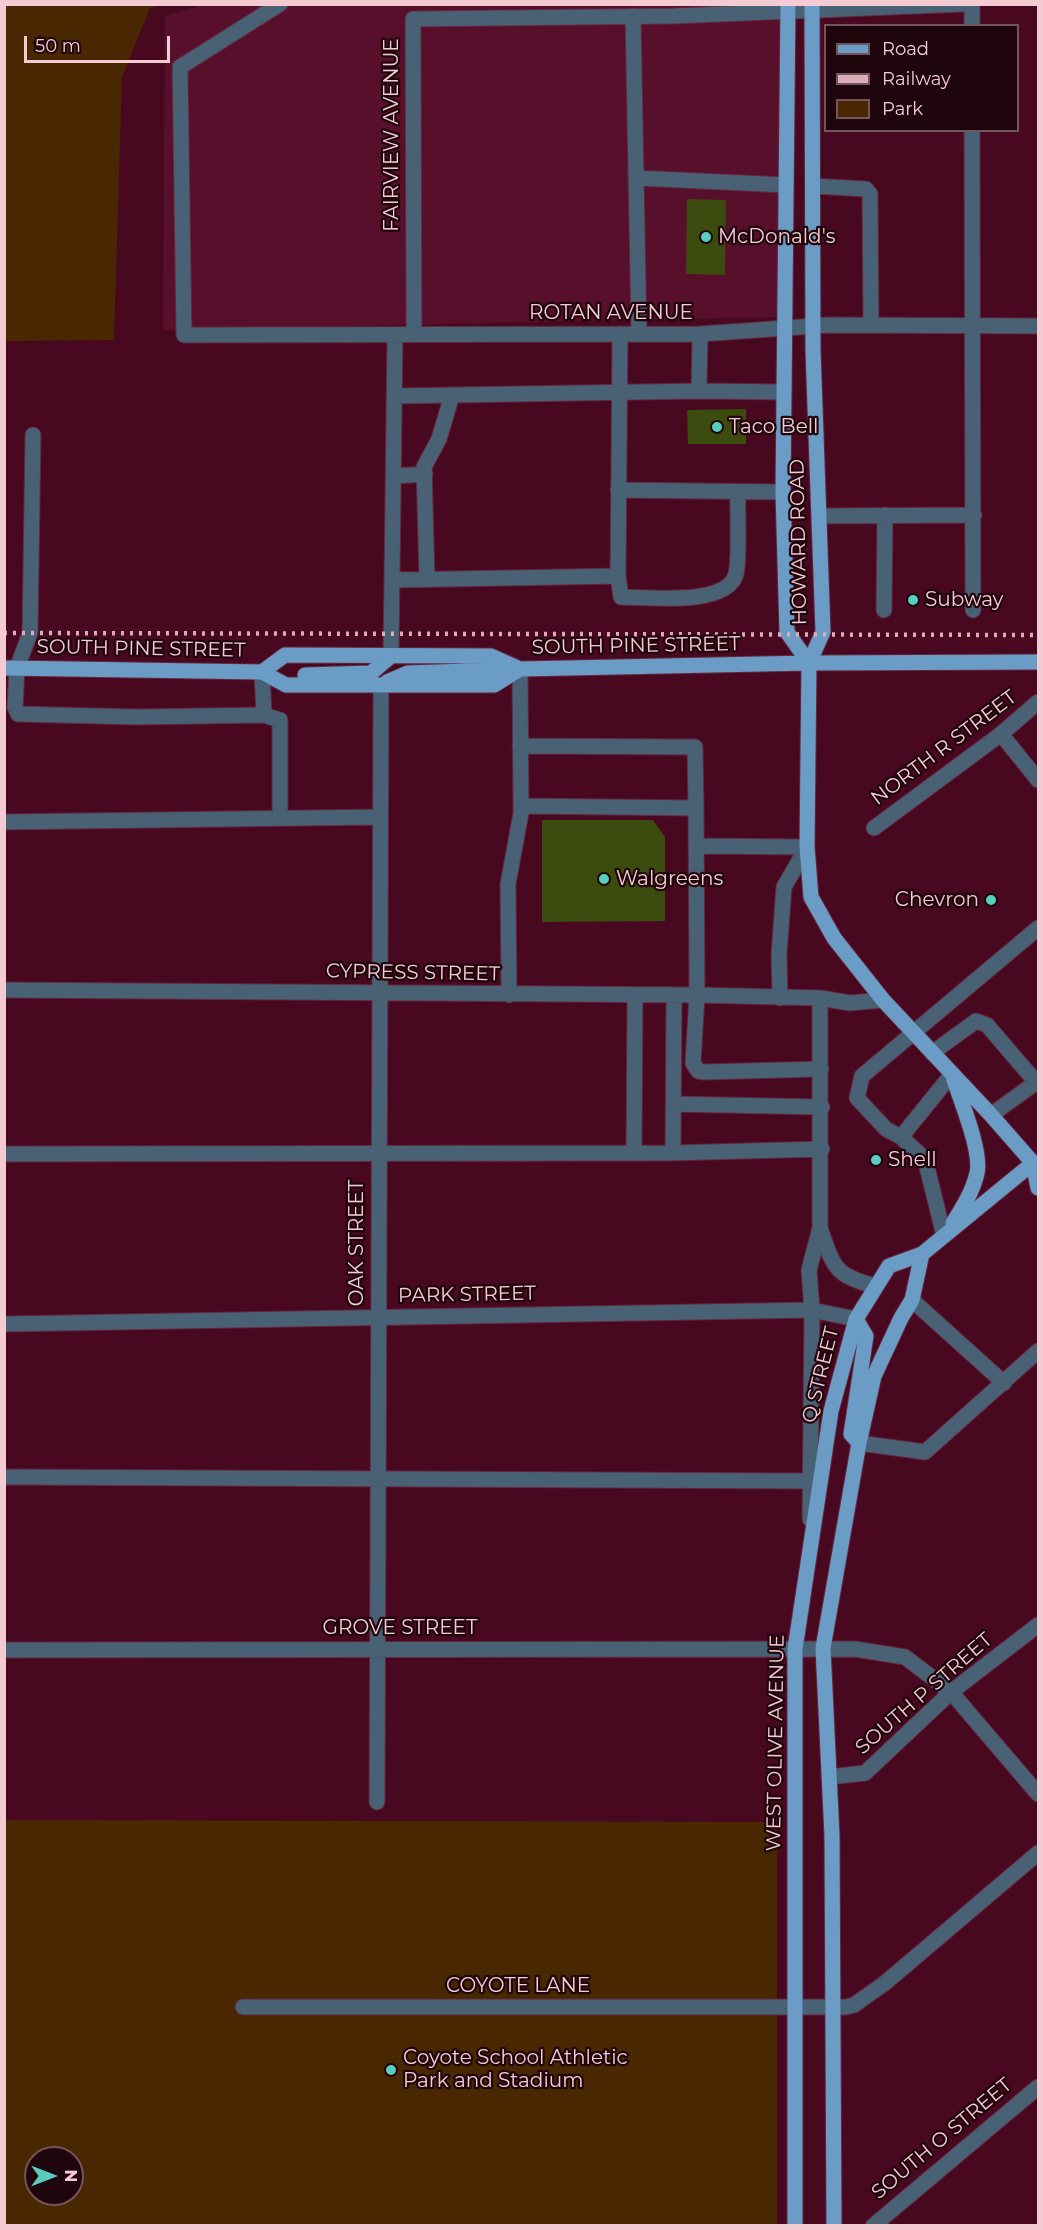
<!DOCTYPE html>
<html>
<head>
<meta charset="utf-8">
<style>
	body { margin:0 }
	#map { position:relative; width:1043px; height:2230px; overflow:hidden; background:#480820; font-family:Montserrat,sans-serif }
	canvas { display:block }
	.frame { position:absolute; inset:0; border:6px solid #f4cbd3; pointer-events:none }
	.legend { position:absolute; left:824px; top:24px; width:195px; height:108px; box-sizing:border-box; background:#1f050c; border:2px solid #74545c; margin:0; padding:8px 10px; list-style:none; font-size:18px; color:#f4cbd3 }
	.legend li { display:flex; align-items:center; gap:12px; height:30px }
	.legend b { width:30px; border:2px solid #74545c }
	.north { position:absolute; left:24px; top:2146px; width:60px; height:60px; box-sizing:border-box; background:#1f050c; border:2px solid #74545c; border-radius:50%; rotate:90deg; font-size:16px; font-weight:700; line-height:24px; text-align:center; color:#f4cbd3 }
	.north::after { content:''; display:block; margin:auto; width:21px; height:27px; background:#59cebf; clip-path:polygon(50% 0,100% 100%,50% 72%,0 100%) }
	.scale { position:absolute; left:24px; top:36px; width:146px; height:27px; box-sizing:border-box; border:3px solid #f4cbd3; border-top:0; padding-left:8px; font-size:18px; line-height:21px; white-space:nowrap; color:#f4cbd3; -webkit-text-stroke:4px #1f050c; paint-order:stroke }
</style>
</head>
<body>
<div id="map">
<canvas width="1043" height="2230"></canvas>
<div class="frame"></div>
<ul class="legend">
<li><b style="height:8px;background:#6a9cc5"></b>Road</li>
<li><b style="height:8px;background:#daadb8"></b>Railway</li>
<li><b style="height:16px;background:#492700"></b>Park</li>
</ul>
<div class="north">N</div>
<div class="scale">50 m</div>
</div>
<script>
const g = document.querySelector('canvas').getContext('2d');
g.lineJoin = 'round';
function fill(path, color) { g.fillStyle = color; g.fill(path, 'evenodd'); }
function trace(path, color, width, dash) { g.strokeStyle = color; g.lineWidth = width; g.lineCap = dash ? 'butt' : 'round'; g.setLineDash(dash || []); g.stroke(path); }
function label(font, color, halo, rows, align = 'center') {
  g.font = font + ' Montserrat,sans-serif'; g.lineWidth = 4.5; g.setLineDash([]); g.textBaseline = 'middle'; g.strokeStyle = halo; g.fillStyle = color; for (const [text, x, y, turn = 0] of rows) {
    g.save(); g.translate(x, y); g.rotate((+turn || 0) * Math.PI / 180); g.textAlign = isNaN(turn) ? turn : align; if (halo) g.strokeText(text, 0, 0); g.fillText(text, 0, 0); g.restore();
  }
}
fill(new Path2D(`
	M207 4 780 5 777 317 163 330 165 16Z`), '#580f2c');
fill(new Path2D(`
	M4 5H162L150 8 122 77 114 340 5 341Z
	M5 1820 777 1822V2225L5 2226ZM36 2158H72V2194H36Z`), '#492700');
fill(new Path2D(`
	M687 199 726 200 725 275 686 274Z
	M746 409V444H688L687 410Z
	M542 820H653L665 837V921L542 922Z`), '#3b4c0e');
const minor = new Path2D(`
	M280 4 180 67 184 335 700 334 829 325 1038 326
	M633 16 639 334
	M972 26V4
	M972 130 973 610
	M636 178 786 185
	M813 186 866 189 870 194 871 325
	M414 335 413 19 674 16 964 4
	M699 391 784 392
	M394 396 699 391 700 334
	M33 435 30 633 17 668 15 707 18 714 137 717 264 715
	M394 476 425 474
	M618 490 783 492
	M820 516 974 515
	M618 576 621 597C647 597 727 607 736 574 740 557 737 512 738 492
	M427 579 424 467 439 439 452 395
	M393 580 618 576 620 334
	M884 610 885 515
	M391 656 395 335
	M262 672 264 715 280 720V818
	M1001 734 1038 780
	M520 746 695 747 696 808
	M521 806 696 808 697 995 693 1063 698 1071 704 1072 821 1069
	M4 822 379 817
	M874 828 1001 734 1038 702
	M696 846 807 847 784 887 779 954 780 998
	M4 990 697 995 820 998 850 1003 883 1000
	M509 995 508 884 521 813 520 669
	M932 1053 976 1021 987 1025 1035 1081
	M673 1104 822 1107
	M991 1115 1038 1081
	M901 1137 952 1074
	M673 1152 674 997
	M634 1153 635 996
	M4 1154 670 1153 822 1149
	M820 1228C834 1268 834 1275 875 1286
	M944 1236 925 1159 901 1137 886 1129 857 1098 862 1076 1038 928
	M912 1300 1004 1383
	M4 1324 812 1310 856 1319
	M859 1443 925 1452 1038 1351
	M4 1477 810 1481
	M810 1519 812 1310 809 1270 820 1228V998
	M4 1650 855 1649 905 1657 951 1692 1038 1794
	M829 1777 865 1773 951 1692 1038 1625
	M377 1802 381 685
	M243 2007H846L854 2005 885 1983 1038 1853
	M873 2226 1038 2087`);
const major = new Path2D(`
	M788 4 783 492 787 632 809 663
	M812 4 813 350 823 632 809 663 807 847 811 897 834 938 883 1000 991 1115 1033 1163 1038 1188
	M4 668 262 672 285 655 491 656 520 669 809 663 1038 662
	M262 672 286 685H494L520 669
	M305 675 371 673 391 656
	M387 682 408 673 498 670 508 664
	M953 1223C963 1207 973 1191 977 1173 982 1152 961 1101 954 1080
	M856 1319 866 1336 851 1434 859 1443
	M795 2226V1649L831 1411 856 1319 889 1266 922 1254 1033 1163
	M834 2226 832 1836 823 1648 859 1443 874 1376 901 1318 912 1300 922 1254`);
trace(minor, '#64273d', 17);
trace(major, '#64273d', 17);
trace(minor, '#496175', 15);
trace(major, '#6a9cc5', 15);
trace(new Path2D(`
	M4 633 1038 635`), '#daadb8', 4.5, [3, 6]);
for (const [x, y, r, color] of [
	[706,237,6,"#59cebf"],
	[717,427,6,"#59cebf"],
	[913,600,6,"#59cebf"],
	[604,879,6,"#59cebf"],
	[991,900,6,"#59cebf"],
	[876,1160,6,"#59cebf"],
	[391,2070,6,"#59cebf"]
]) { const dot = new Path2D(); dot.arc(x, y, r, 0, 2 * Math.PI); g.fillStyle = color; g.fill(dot); trace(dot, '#1f050c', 2); }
label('20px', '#f4cbd3', '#1f050c', [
	["FAIRVIEW AVENUE",392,135,-90],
	["ROTAN AVENUE",611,313],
	["HOWARD ROAD",799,542,-91],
	["SOUTH PINE STREET",636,646,-1],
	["SOUTH PINE STREET",141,649,1],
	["NORTH R STREET",944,748,-37],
	["CYPRESS STREET",413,973,1],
	["OAK STREET",357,1243,-90],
	["PARK STREET",467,1295,-1],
	["Q STREET",821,1375,-76],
	["GROVE STREET",400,1628],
	["SOUTH P STREET",924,1694,-41],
	["WEST OLIVE AVENUE",776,1743,-89],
	["COYOTE LANE",518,1986],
	["SOUTH O STREET",942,2139,-40]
]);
label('20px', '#f4cbd3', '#1f050c', [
	["McDonald's",718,237],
	["Taco Bell",729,427],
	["Subway",925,600],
	["Walgreens",616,879],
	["Chevron",979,900,"right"],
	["Shell",888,1160],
	["Coyote School Athletic",403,2058],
	["Park and Stadium",403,2081]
], 'left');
</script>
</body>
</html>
